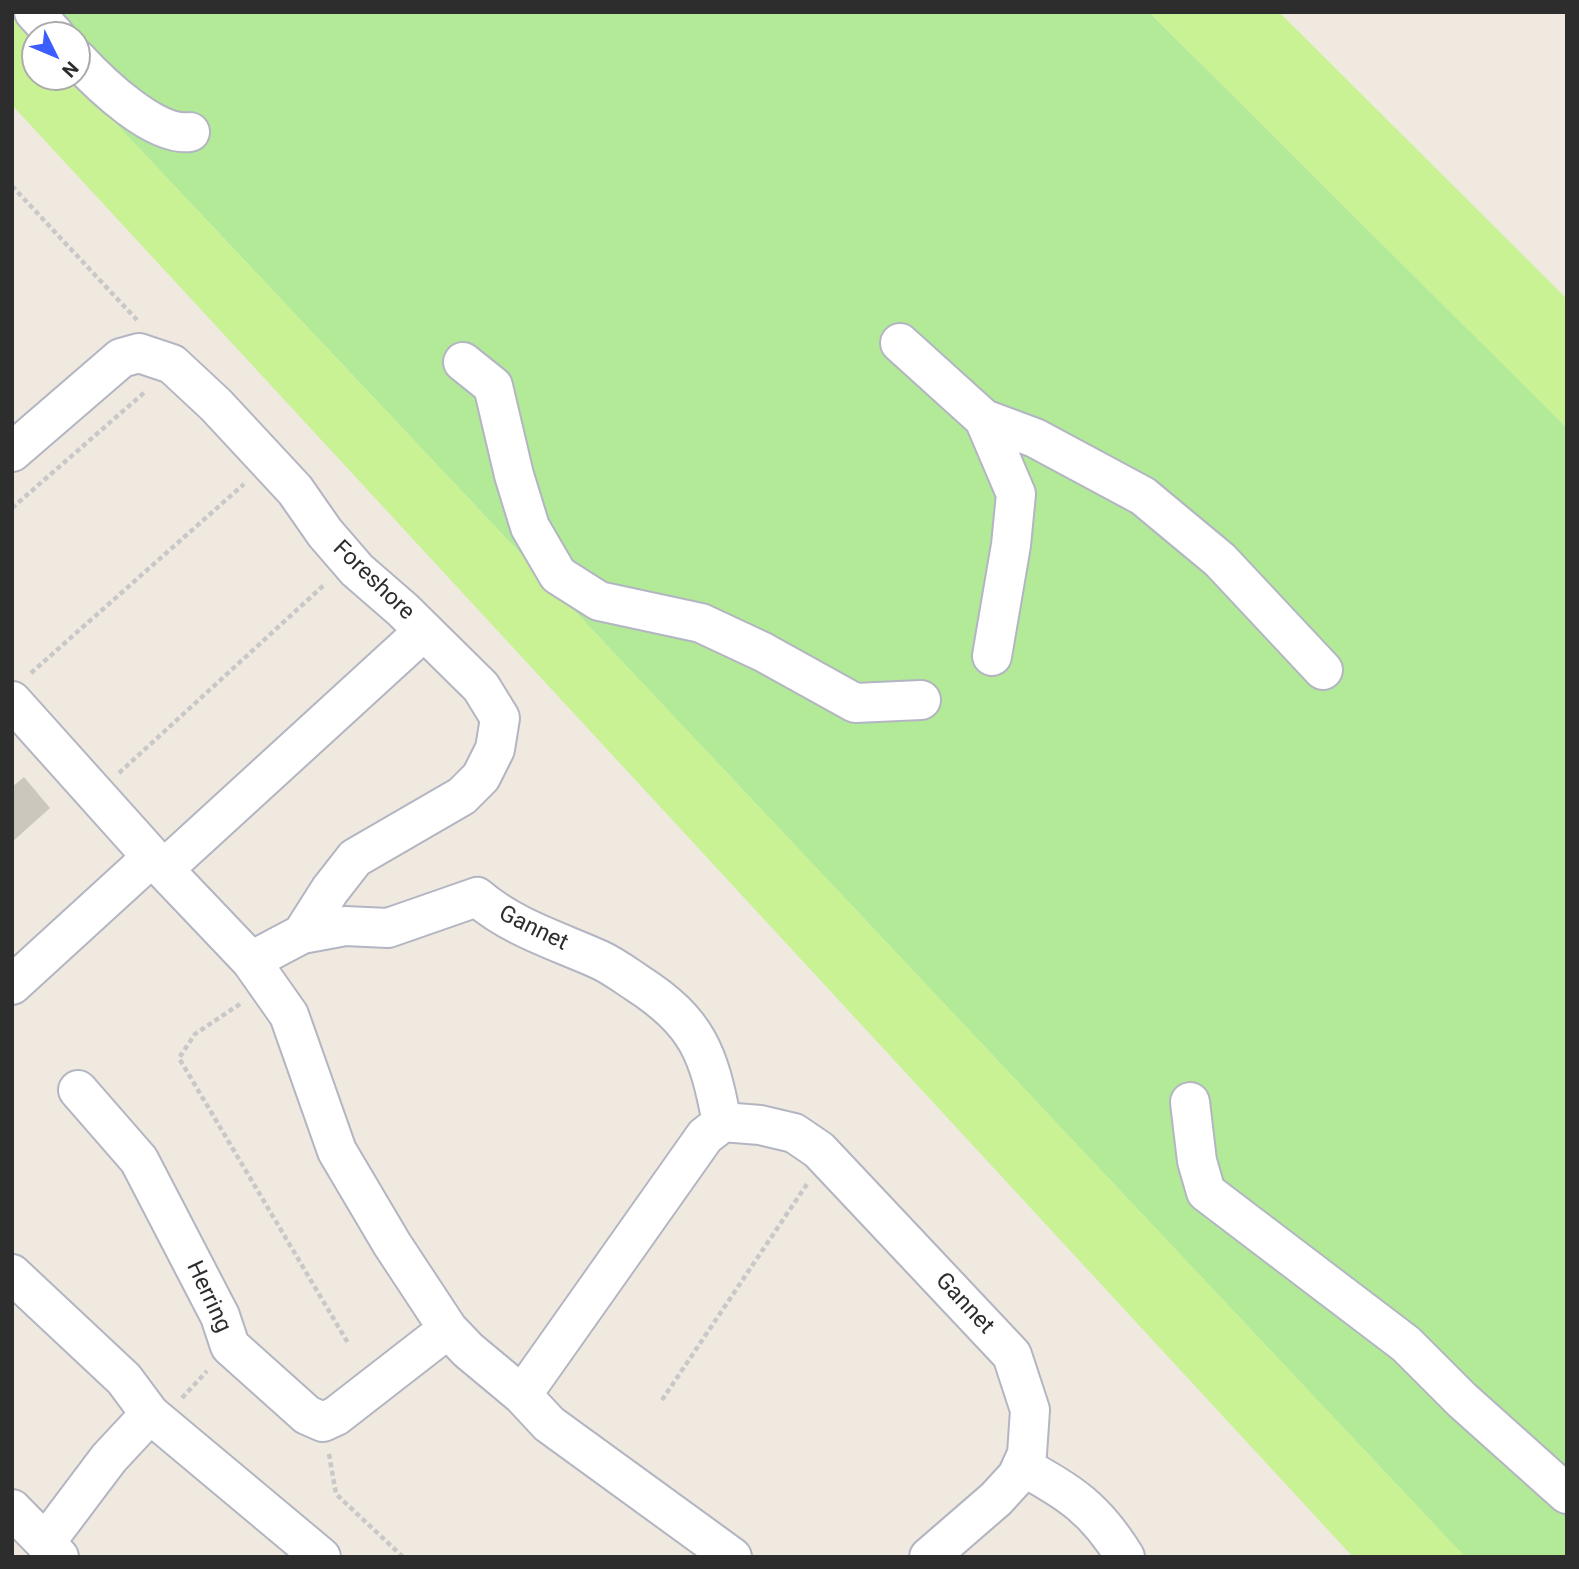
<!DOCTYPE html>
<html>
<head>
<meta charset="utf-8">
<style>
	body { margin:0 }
	#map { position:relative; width:1579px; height:1569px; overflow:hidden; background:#efe9df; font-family:Roboto,sans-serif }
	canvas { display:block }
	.frame { position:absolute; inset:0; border:14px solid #2d2d2d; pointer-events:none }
	.north { position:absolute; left:21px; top:21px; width:70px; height:70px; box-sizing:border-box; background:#fff; border:2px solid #ababab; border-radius:50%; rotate:133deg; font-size:19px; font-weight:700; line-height:28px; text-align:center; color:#2d2d2d }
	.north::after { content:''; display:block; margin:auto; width:24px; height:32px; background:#3c5eff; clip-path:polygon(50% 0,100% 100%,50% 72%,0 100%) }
</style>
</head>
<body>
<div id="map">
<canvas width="1579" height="1569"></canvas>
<div class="frame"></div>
<div class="north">N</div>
</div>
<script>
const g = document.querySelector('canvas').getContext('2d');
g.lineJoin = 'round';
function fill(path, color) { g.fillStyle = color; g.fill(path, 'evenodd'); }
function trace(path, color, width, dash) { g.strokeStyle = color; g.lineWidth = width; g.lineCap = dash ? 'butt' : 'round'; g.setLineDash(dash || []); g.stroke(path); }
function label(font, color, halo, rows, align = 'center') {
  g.font = font + ' Roboto,sans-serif'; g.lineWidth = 5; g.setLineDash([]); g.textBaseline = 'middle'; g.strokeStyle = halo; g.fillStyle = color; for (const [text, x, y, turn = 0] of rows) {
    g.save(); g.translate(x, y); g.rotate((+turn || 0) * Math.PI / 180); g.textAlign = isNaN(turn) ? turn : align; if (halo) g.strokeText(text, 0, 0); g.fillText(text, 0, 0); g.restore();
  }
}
fill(new Path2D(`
	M12 12H1149L1567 428V1557H1465L72 77H77V35H35V38Z`), '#b2ea97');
fill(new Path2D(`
	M1149 12H1279L1567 299V428Z
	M12 14 35 38V77H72L1465 1557H1353L12 105Z`), '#c8f293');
fill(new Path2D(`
	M24 777 50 808 12 842V787Z`), '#cbc7bd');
const minor = new Path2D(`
	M34 12 55 35
	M77 59C100 84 155 137 190 132
	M900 343 984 419 1035 438 1143 496 1220 560 1323 670
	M463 362 493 386 514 475 530 527 558 575 599 601 701 623 763 652 855 703 921 700
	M984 419 1016 494 1011 545 992 656
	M12 452 121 358 139 353 172 364 216 405 295 490 325 533 357 570 403 610 481 687 500 718 495 749 481 777 462 796 355 858 330 890 302 934
	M12 701 152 857 251 961 289 1015 337 1151 392 1244 448 1329 468 1350 522 1395 549 1424 732 1557
	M165 868 424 631
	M251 961 302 934 345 926 388 928 477 897C513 928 558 941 600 960 613 966 625 975 637 983 698 1022 709 1054 722 1123
	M12 985 152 857
	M78 1090 139 1160 220 1316 230 1346 307 1415 323 1422 336 1416 448 1329
	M1190 1102 1197 1161 1206 1192 1406 1344 1462 1400 1567 1494
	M12 1274 124 1379 150 1414 321 1557
	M522 1395 705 1136 723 1122 760 1125 794 1133 819 1150 1012 1355 1030 1410 1027 1454 1017 1476 996 1499 929 1557
	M1022 1466C1071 1494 1094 1507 1125 1557
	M12 1509 59 1557
	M45 1543 109 1458 150 1414`);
trace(minor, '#b3b5c2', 42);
trace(new Path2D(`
	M12 186 137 320
	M12 508 146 391
	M31 673 244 484
	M119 773 324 585
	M240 1004 195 1034 179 1058 348 1343
	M182 1398 207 1371
	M662 1400 807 1184
	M329 1454 336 1494 403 1557`), '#c8c8c8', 4.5, [5, 3.5]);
trace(minor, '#fff', 38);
label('23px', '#2d2d2d', '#fff', [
	["Foreshore",373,581,44],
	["Gannet",533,929,26],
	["Herring",208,1297,65],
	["Gannet",964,1304,47]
]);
</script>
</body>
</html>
